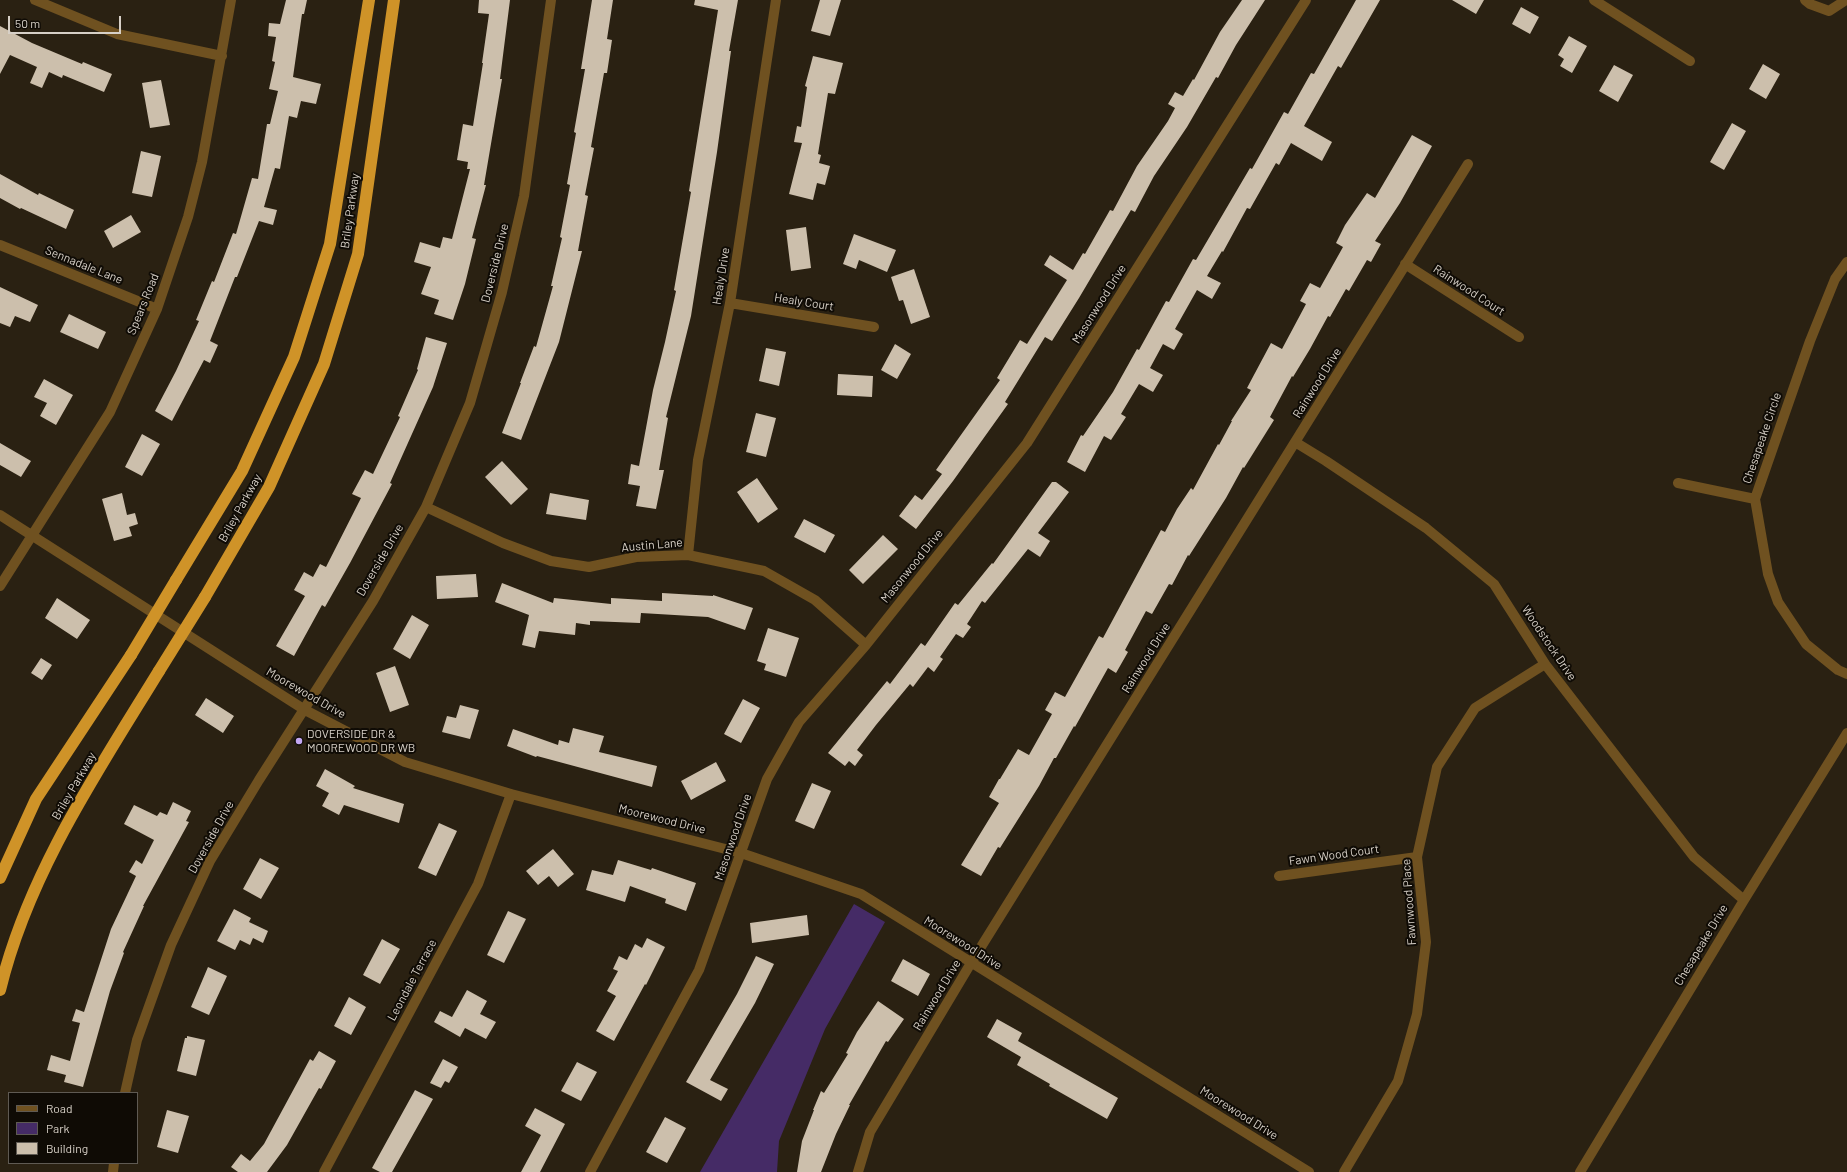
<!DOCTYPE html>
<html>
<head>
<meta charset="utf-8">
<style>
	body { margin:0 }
	#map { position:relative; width:1847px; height:1172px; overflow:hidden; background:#2a2112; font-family:Barlow,sans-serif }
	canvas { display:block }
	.legend { position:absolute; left:8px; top:1092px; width:130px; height:72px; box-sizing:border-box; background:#0f0b05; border:1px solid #5f5a53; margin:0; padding:5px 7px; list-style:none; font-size:12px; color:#d7d0c7 }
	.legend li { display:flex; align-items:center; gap:8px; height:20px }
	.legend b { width:20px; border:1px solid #5f5a53 }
	.scale { position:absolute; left:8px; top:16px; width:113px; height:18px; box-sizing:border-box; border:2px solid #d7d0c7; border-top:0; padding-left:5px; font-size:12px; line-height:14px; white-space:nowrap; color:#d7d0c7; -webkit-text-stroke:3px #0f0b05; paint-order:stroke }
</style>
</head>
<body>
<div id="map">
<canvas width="1847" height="1172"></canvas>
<ul class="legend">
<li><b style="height:5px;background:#6f5120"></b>Road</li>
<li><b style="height:11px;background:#452b66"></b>Park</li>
<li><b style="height:11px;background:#ccbfac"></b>Building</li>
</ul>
<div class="scale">50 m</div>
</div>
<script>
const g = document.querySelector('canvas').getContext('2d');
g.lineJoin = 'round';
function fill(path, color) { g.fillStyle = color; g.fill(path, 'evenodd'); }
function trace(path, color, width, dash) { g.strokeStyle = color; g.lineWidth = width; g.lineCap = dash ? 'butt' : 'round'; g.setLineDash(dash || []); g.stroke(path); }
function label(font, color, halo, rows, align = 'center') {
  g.font = font + ' Barlow,sans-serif'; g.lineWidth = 4; g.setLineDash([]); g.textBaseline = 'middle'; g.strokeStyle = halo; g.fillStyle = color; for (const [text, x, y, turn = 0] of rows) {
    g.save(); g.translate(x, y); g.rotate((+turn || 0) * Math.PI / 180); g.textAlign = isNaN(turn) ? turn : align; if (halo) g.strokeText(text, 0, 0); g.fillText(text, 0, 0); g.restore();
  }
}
fill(new Path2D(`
	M854 904 885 922 825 1029 779 1141 777 1172H700Z`), '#452b66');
fill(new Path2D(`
	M286 0H307L304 14H302L293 77 321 84 316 104 301 101 297 118 289 116 280 169 275 168 264 207 277 210 273 225 259 221 237 277H235L210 341 218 345 210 363 204 360 172 421 155 411 176 371 199 321 196 320 212 281 214 282 233 233 236 234 252 178 258 179 267 124H270L278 91 269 89 275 62 272 61 276 37 268 36 269 23 280 24Z
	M479 0H510L500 79H502L484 185H486L472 238 476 239 465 284 453 320 434 314 439 300 421 294 431 267 414 262 420 242 440 248 443 237 452 239 470 169H467L468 162 457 160 463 124 473 126 483 63H482L489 14 478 13Z
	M592 0H613L607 39 612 40 607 73H604L591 147 594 148 585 195 588 196 578 251H582L559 342 521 440 502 433 521 383H520L534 346 536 347 553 286H551L562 238 560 237 570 185 567 184 576 133 574 132 585 69H581Z
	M695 0H738L729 51H731L717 152 691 316 666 417 668 418 659 470H664L656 509 636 506 640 486 628 484 631 464 639 466 653 390 665 342 676 291 674 290 691 192 689 191 718 10 694 5Z
	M820 0H841L830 36 811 31Z
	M1242 0H1265L1236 45 1218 78 1216 77 1187 127 1154 176 1135 212 1131 210 1079 298 1052 341 1045 337 1005 402 1008 404 953 481 916 529 899 516 915 495 922 500 942 474 936 470 1000 380 997 378 1020 340 1027 344 1067 280 1044 265 1050 255 1073 270 1083 253 1085 254 1110 210 1113 211 1137 166 1168 121 1175 108 1168 104 1175 92 1183 96 1193 79 1194 80 1220 32Z
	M1356 0H1380L1341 68 1338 66 1304 126 1332 142 1322 161 1291 143 1279 165 1276 163 1250 209 1247 208 1223 252 1222 251 1207 276 1221 283 1212 299 1197 290 1175 329 1183 334 1174 350 1163 344 1150 368 1163 375 1153 392 1139 384 1121 414 1126 417 1111 440 1104 436 1085 472 1067 462 1081 435 1083 436 1113 392 1137 349 1139 350 1166 301 1169 302 1193 259 1196 260 1250 168 1252 169 1284 112 1288 114 1311 73 1314 74Z
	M1452 0H1484L1476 14Z
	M1521 7 1539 17 1530 34 1512 24Z
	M0 26 32 43 82 64 83 62 112 74 104 92 63 75 62 78 49 72 42 88 30 83 37 67 10 55 0 74Z
	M1569 36 1587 46 1572 73 1560 66 1564 59 1558 55Z
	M813 56 843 63 835 94 828 93 818 154 821 155 819 163 830 166 825 185 817 183 813 200 789 194 802 143 794 142 797 126 801 127 807 87 805 86Z
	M1763 64 1780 74 1766 99 1749 89Z
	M1614 65 1633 75 1618 102 1599 91Z
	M161 80 170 125 150 128 142 83Z
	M1732 123 1746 131 1724 170 1710 162Z
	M1412 135 1432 146 1400 203 1375 241 1381 244 1371 262 1367 260 1349 291 1346 289 1330 317 1328 316 1310 349 1293 377 1292 376 1270 417 1274 420 1244 468 1243 467 1226 498 1189 556 1188 555 1172 585 1169 584 1152 614 1146 611 1125 650 1128 652 1116 673 1108 668 1075 727 1074 726 1056 758H1054L1039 786 1000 848 998 847 981 876 961 865 999 803 989 797 999 779H1000L1018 749 1029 755 1052 714 1045 710 1055 692 1065 697 1099 636 1103 638 1161 530 1165 532 1177 509 1191 488 1193 490 1218 444 1219 445 1232 421H1231L1251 390 1247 388 1271 343 1282 349 1306 304 1300 301 1310 283 1320 288 1343 247 1336 243 1345 225 1367 193 1375 198Z
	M141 151 161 156 152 197 132 193Z
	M0 174 38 195 39 193 74 210 66 229 21 208 20 209 0 198Z
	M131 215 141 232 113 248 104 231Z
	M806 227 811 268 791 271 786 230Z
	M854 234 896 250 887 272 859 260 856 269 843 264Z
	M914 269 930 317 911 324 903 300 899 301 891 277Z
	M0 287 38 305 30 322 15 316 10 327 0 323Z
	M69 314 106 332 98 349 60 332Z
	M426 337 447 343 433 387 390 483 392 484 350 563 325 607 322 605 294 656 276 646 305 596 294 590 304 572 313 577 320 564 326 567 361 498 352 494 365 470 373 474 400 417 398 416 418 370 417 369Z
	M895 344 911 354 897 379 881 370Z
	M766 348 786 352 779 386 759 381Z
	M838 374 873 376 872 397 837 395Z
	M44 379 73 395 56 425 40 416 47 403 34 397Z
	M756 413 776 418 766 457 746 452Z
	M142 434 160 444 142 476 125 467Z
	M0 443 31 461 21 477 0 465Z
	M502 461 528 489 511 505 485 477Z
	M757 478 778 509 758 523 737 492Z
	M1052 482H1056L1069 492 1038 533 1050 541 1040 557 1028 549 985 603 982 601 967 624 971 627 963 638 956 634 940 657 943 659 934 672 928 667 913 687 910 684 876 725 857 750 863 755 855 766 849 761 845 766 828 753 887 681 890 684 921 643 925 646 955 603 958 605 992 563 993 564Z
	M122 493 127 515 135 513 138 524 129 527 132 536 114 541 102 499Z
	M550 493 589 500 586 520 546 514Z
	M804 519 835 535 825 553 794 537Z
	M883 535 898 549 863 584 849 570Z
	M476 574 478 597 437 599 436 576Z
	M502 583 553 603 554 598 611 604V598L662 601V593L713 596V595L753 608 745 630 708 617 641 613 640 623 590 621V625L576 623 575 635 539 631 535 648 522 645 529 615 495 602Z
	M57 598 90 620 77 639 45 618Z
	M412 615 429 625 410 659 393 649Z
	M768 628 799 638 786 677 764 670 766 664 757 661Z
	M41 658 52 665 42 680 31 673Z
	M395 666 409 705 390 712 376 673Z
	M206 698 234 716 223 733 195 715Z
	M743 699 760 708 741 743 724 734Z
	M460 705 479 710 470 739 442 732 447 716 456 718Z
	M573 728 604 736 599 752 657 766 652 787 537 756 536 757 507 746 513 729 558 745 559 740 569 743Z
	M716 762 726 781 691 800 681 781Z
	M325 769 355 786 353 788 404 804 399 823 344 805 339 815 322 806 329 793 316 786Z
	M812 783 831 791 814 829 795 821Z
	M173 802 191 811 186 821 189 822 143 906H144L123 952 124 953 110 991 83 1087 64 1082 66 1075 47 1070 51 1055 70 1061 80 1023 72 1021 76 1009 84 1012 111 929 136 876 129 872 136 860 142 864 154 840 124 824 134 805 157 816 160 812 167 815Z
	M439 823 457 831 436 876 418 868Z
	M553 849 574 874 558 887 549 876 538 885 526 871Z
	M260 858 279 868 261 899 243 889Z
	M618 860 651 870 652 868 696 883 686 911 665 903 666 899 630 886 625 902 586 890 592 870 613 875Z
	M234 909 251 918 249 922 268 931 263 943 253 938 250 945 240 940 235 950 217 941Z
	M508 911 526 919 504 963 487 955Z
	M807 915 809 935 752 943 750 923Z
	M647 938 665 947 646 985 645 984 614 1041 596 1031 616 996 607 991 618 971 613 969 619 956 627 960 635 944 642 948Z
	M382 939 400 949 380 984 363 975Z
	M756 956 774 964 755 1003 710 1080 728 1089 721 1101 686 1082 737 994Z
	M903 959 930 974 918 996 891 981Z
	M208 967 227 976 209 1015 191 1007Z
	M467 990 487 1001 480 1014 496 1022 486 1039 465 1028 460 1037 434 1022 440 1011 452 1017Z
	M349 997 366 1007 351 1035 334 1026Z
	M878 1001 904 1019 888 1042 886 1041 849 1105H850L836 1134 821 1172H797L802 1141 814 1110H813L821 1091 824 1093 848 1054 846 1053 857 1032Z
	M997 1019 1022 1033 1018 1041 1118 1098 1107 1119 1049 1086 1050 1084 1017 1065 1021 1057 987 1037Z
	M187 1036 205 1040 196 1076 177 1071 185 1038H187Z
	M319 1051 336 1061 321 1089 319 1088 287 1145 267 1172H238L231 1167 241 1154 250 1161 264 1144 310 1059 313 1061Z
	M443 1059 458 1067 449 1083 445 1081 441 1088 430 1083Z
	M577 1062 597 1072 581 1101 561 1091Z
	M415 1090 433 1099 392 1172H380L372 1168Z
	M535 1108 565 1124 540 1172H521L541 1135 525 1126Z
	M167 1110 189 1116 178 1153 157 1147Z
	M665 1117 686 1128 667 1163 646 1152Z`), '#ccbfac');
trace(new Path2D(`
	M35 0 117 34 222 56
	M1594 0 1690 61
	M1805 0 1810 4 1829 11 1846 0
	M0 245 157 309
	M1847 262 1835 279 1810 341 1755 499 1768 574 1778 602 1806 644 1838 670 1847 674
	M1405 264 1519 337
	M730 303 874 327
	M1295 442 1326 461 1426 528 1494 584 1545 664 1694 857 1744 900
	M1678 483 1755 499
	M426 507 503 543 551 561 589 567 636 557 688 555 764 571 815 600 866 645
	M0 515 305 710 405 762 511 794 741 853 861 894 1309 1172
	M688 555 698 460 730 303 776 0
	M0 586 110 412 157 309 188 217 202 162 231 0
	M1279 876 1417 857
	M125 1093 137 1040 171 945 210 861 259 780 373 601 426 507 470 403 502 292 524 196 551 0
	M113 1172 114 1163
	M324 1172 478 884 511 794
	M590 1172 699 970 767 779 799 722 866 645 1027 443 1306 0
	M858 1172 870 1132 971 963 1468 164
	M1344 1172 1398 1081 1417 1014 1426 942 1417 857 1437 767 1475 708 1545 664
	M1580 1172 1744 900 1847 733`), '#6f5120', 10);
trace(new Path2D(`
	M176 580 242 471 294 357 330 244 369 0
	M205 597 269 487 324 364 358 254 394 0
	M0 878 36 799 131 655
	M0 990C28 874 97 772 159 671`), '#cf9328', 12);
trace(new Path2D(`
	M131 655 176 580
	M159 671 205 597`), '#cf9328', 12);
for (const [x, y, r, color] of [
	[299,741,4,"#c3a7f2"]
]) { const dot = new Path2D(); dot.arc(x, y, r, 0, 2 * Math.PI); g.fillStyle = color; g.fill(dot); trace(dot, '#0f0b05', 1.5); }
label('12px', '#d7d0c7', '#0f0b05', [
	["Briley Parkway",350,211,-82],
	["Doverside Drive",495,263,-76],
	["Sennadale Lane",84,265,22],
	["Healy Drive",721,276,-81],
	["Rainwood Court",1469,290,33],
	["Healy Court",804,302,9],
	["Spears Road",143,304,-68],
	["Masonwood Drive",1099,304,-58],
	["Rainwood Drive",1317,383,-58],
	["Chesapeake Circle",1762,438,-71],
	["Briley Parkway",240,508,-61],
	["Austin Lane",652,545,-5],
	["Doverside Drive",380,560,-60],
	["Masonwood Drive",912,566,-51],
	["Woodstock Drive",1549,643,56],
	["Rainwood Drive",1146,658,-58],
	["Moorewood Drive",306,693,30],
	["Briley Parkway",74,786,-60],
	["Moorewood Drive",662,819,14],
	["Doverside Drive",211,837,-61],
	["Masonwood Drive",733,837,-71],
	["Fawn Wood Court",1334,855,-8],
	["Fawnwood Place",1409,902,-94],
	["Moorewood Drive",963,943,32],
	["Chesapeake Drive",1701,945,-59],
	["Leondale Terrace",412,980,-62],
	["Rainwood Drive",937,995,-59],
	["Moorewood Drive",1239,1113,32]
]);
label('12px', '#d7d0c7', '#0f0b05', [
	["DOVERSIDE DR &",307,734],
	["MOOREWOOD DR WB",307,748]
], 'left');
</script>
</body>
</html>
